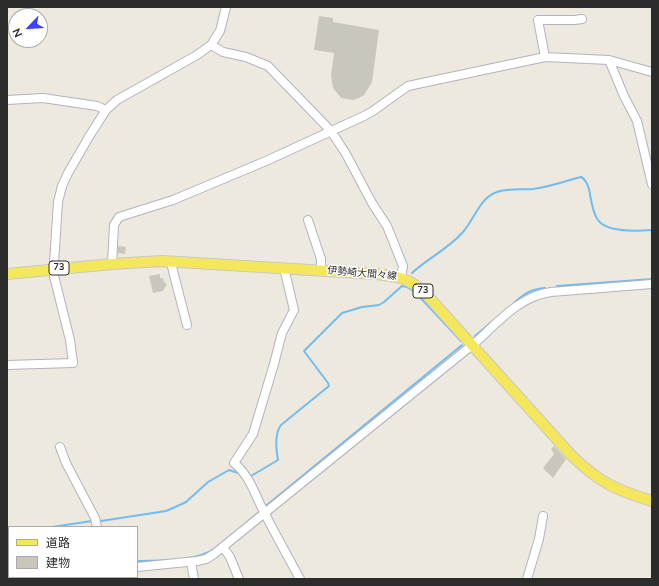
<!DOCTYPE html>
<html>
<head>
<meta charset="utf-8">
<style>
	body { margin:0 }
	#map { position:relative; width:659px; height:586px; overflow:hidden; background:#eee9de; font-family:"Nunito Sans","Noto Sans JP",sans-serif }
	canvas { display:block }
	.frame { position:absolute; inset:0; border:8px solid #2c2c2c; pointer-events:none }
	.legend { position:absolute; left:8px; top:526px; width:130px; height:52px; box-sizing:border-box; background:#fff; border:1px solid #ababab; margin:0; padding:5px 7px; list-style:none; font-size:12px; color:#2c2c2c }
	.legend li { display:flex; align-items:center; gap:8px; height:20px }
	.legend b { width:20px; border:1px solid #ababab }
	.north { position:absolute; left:8px; top:8px; width:40px; height:40px; box-sizing:border-box; background:#fff; border:1px solid #ababab; border-radius:50%; rotate:245deg; font-size:11px; font-weight:700; line-height:16px; text-align:center; color:#2c2c2c }
	.north::after { content:''; display:block; margin:auto; width:14px; height:18px; background:#3a43ff; clip-path:polygon(50% 0,100% 100%,50% 72%,0 100%) }
</style>
</head>
<body>
<div id="map">
<canvas width="659" height="586"></canvas>
<div class="frame"></div>
<ul class="legend">
<li><b style="height:5px;background:#f5e75c"></b>道路</li>
<li><b style="height:11px;background:#c9c7bc"></b>建物</li>
</ul>
<div class="north">N</div>
</div>
<script>
const g = document.querySelector('canvas').getContext('2d');
g.lineJoin = 'round';
function trace(path, color, width, dash) { g.strokeStyle = color; g.lineWidth = width; g.lineCap = dash ? 'butt' : 'round'; g.setLineDash(dash || []); g.stroke(path); }
function fill(path, color) { g.fillStyle = color; g.fill(path, 'evenodd'); }
function label(font, color, halo, rows, align = 'center') {
  g.font = font + ' "Nunito Sans","Noto Sans JP",sans-serif'; g.lineWidth = 3; g.setLineDash([]); g.textBaseline = 'middle'; g.strokeStyle = halo; g.fillStyle = color; for (const [text, x, y, turn = 0] of rows) {
    g.save(); g.translate(x, y); g.rotate((+turn || 0) * Math.PI / 180); g.textAlign = isNaN(turn) ? turn : align; if (halo) g.strokeText(text, 0, 0); g.fillText(text, 0, 0); g.restore();
  }
}
trace(new Path2D(`
	M412 273C428 258 448 249 462 233 474 221 479 198 497 192 508 188 522 190 533 189 549 187 565 181 581 177 586 179 587 184 589 189 591 199 592 212 598 220 607 233 638 231 652 230
	M557 286 652 279
	M514 303C524 294 531 289 545 288
	M475 336 494 320
	M251 476 278 460C276 449 275 433 281 425L329 386 328 383 304 351 342 313 362 307 379 305 384 302 402 286 407 287 415 292 461 341
	M267 505 462 345
	M101 521 166 511 173 508 186 502 208 482 229 470 238 473
	M52 527 92 521
	M239 529 258 513
	M137 561C160 560 195 562 214 549
	M7 577H9`), '#6fbdf3', 2);
fill(new Path2D(`
	M319 16 333 18V22L379 30 372 82 364 95 359 98 353 100 341 98 333 88 331 75 334 53 314 50Z
	M118 246 126 247 125 254 118 253Z
	M160 274V278H163L164 282 167 284 163 291 153 293 149 276Z
	M554 446 566 459 553 478 543 468 554 454 551 449Z`), '#c9c7bc');
const minor = new Path2D(`
	M211 45 223 52 246 57 268 66 331 131 346 154 372 203 387 226 403 266 401 277
	M545 57 538 20H575L582 19
	M609 60 624 96 637 121 652 184
	M7 100 43 98 97 106 106 110
	M308 220 321 259V271
	M173 261 172 267 187 325
	M112 264 114 225 119 217 173 200 266 161 364 116 373 111 408 86 545 57 609 60 652 72
	M284 268 294 310 282 333 274 364 253 434 234 463C249 475 254 492 262 508 274 532 287 555 300 579
	M7 365 73 363 70 340 54 276V263L58 202 62 186 68 173 90 135 106 110 117 100 197 55 211 45 220 31 226 7
	M60 447 66 463 95 518 97 527
	M223 547 230 557 239 579
	M191 562 194 579
	M137 567 197 561 206 559 214 554 476 342C498 322 520 296 551 292L652 284
	M114 577V579
	M26 579 45 577
	M527 579 539 539 543 516`);
const major = new Path2D(`
	M7 274 112 264 162 261 376 274C397 276 409 278 425 293L572 456C600 483 616 490 652 501`);
trace(minor, '#b2b2c0', 10);
trace(major, '#c8c8c8', 12);
trace(minor, '#fff', 8);
trace(major, '#f5e75c', 10);
for (const [x, y, w] of [
	[59,268,20],
	[423,291,20]
]) { const box = new Path2D(); box.roundRect(x - w / 2, y - 7, w, 14, 3); g.fillStyle = '#fff'; g.fill(box); trace(box, '#2c2c2c', 1); }
label('bold 9px', '#2c2c2c', null, [
	["73",59,268],
	["73",423,291]
]);
label('10px', '#2c2c2c', '#fff', [
	["伊勢崎大間々線",362,274,5]
]);
</script>
</body>
</html>
